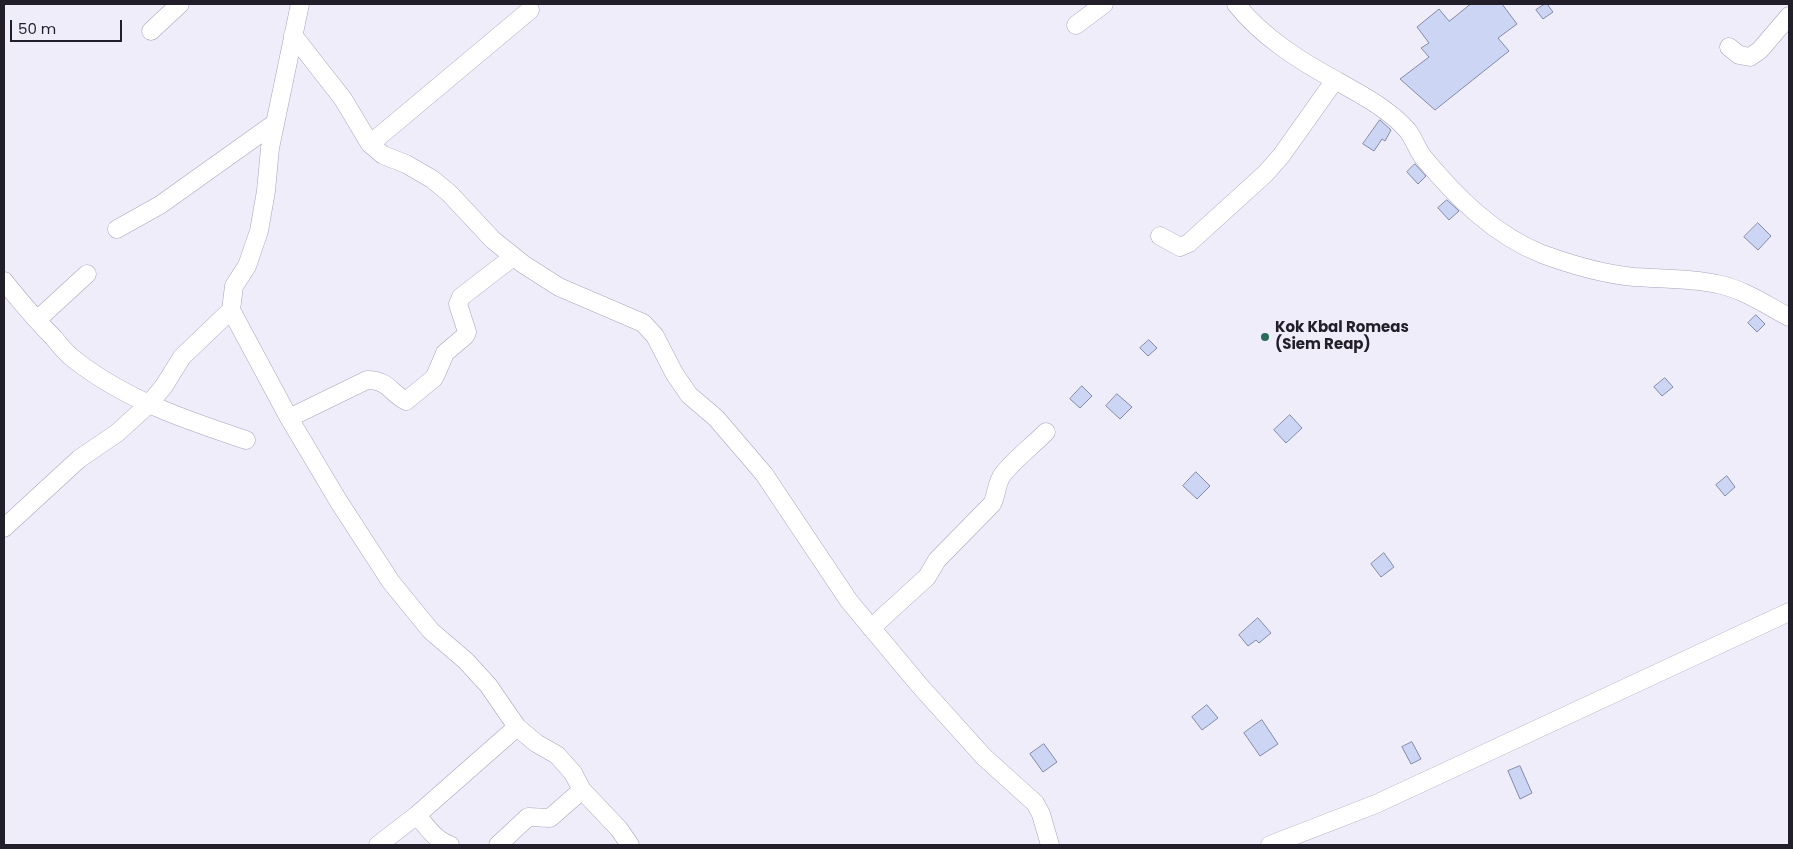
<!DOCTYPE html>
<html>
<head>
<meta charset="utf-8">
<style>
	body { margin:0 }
	#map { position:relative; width:1793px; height:849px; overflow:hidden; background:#f0edfa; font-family:Poppins,sans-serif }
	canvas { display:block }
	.frame { position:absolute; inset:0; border:5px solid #221f2a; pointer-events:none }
	.scale { position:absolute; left:10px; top:20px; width:112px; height:22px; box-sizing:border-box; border:2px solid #221f2a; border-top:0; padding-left:6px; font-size:15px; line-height:18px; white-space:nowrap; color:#221f2a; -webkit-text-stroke:4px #f0edfa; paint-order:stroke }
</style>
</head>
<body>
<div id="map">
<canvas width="1793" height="849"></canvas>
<div class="frame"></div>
<div class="scale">50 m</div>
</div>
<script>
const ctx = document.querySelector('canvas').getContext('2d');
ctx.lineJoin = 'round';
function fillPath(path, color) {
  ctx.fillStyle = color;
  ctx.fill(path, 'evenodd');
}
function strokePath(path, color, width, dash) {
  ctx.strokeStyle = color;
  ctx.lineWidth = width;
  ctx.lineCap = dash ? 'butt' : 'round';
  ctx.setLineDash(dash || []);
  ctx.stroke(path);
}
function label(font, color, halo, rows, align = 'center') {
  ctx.font = font + ' Poppins,sans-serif';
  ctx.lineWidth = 4;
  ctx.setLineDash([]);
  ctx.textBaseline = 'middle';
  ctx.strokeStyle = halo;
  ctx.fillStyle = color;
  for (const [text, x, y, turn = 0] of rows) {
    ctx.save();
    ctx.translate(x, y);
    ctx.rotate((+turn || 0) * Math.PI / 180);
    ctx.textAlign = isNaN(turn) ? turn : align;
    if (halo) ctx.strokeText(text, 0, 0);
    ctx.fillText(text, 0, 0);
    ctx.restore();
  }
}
const building = new Path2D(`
	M1471,4H1502L1517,24L1498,38L1509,51L1435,110L1400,79L1429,57L1421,48L1429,43L1417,27L1439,9L1449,21Z
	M1545,4H1547L1553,12L1543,19L1536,10Z
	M1380,120L1391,130L1385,141L1382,139L1374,151L1363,144Z
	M1415,164L1426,176L1418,184L1407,172Z
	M1447,200L1459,211L1449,220L1438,208Z
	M1758,223L1771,236L1758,250L1744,237Z
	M1756,315L1765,324L1757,332L1748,323Z
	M1149,340L1157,348L1148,356L1140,348Z
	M1665,378L1673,387L1662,396L1654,387Z
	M1082,386L1092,396L1080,408L1070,399Z
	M1117,394L1132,407L1120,419L1106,406Z
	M1290,415L1302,428L1286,443L1274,430Z
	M1196,472L1210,486L1197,499L1183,486Z
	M1727,476L1735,487L1725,496L1716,485Z
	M1384,553L1394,567L1381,577L1371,564Z
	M1258,618L1271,633L1259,643L1256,640L1248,646L1239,635Z
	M1207,705L1218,718L1202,730L1192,717Z
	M1262,720L1278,744L1260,756L1244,733Z
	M1412,742L1421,759L1411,764L1402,747Z
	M1044,744L1057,762L1043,772L1030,754Z
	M1520,766L1532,793L1520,799L1508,771Z`);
fillPath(building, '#ccd6f4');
strokePath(building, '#818aa6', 1);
const minor = new Path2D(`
	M300,4L270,148L266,191L259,231L247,266L234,286L231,310L289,418L339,502L391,582L431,631L466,661L488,685L517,727L536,743L557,755L573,773L582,790L619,829L630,845
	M1236,4C1262,37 1300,61 1337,81C1354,91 1371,99 1386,111C1393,116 1402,124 1408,131C1414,139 1417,149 1423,157C1456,197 1494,235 1542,254C1572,265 1603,274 1634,277C1662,279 1690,278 1717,284C1741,288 1768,306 1789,317
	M1076,25L1104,4
	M151,31L180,4
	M293,35L343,99L370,144L383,155L406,164L432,179L449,193L493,240L523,264L559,287L643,323L655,336L674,373L689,395L716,418L764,474L849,601L920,686L984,757L1035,803L1041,814L1050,845
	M1729,47L1739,55L1750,57L1760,50L1789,16
	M370,144L530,10
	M117,229L160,205L275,123
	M1160,236L1180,247L1189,243L1265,174L1281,156L1335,80
	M4,281C20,301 36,320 54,338C60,346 67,354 75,360C126,400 186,420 246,440
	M37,320L87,274
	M289,418L367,380C389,380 390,393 406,401L434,378L437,372L445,353L465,336L467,332L458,304L461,297L513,257
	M4,528L79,459L117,433L149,404L164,386L182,357L231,310
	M871,628L927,577L937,560L992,504C997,495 996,483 1003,474C1015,459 1032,446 1046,432
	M417,815L517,727
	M378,845L417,815C426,826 435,840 450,845
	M498,845L528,817L550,818L582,790
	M1270,845L1376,804L1789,612`);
strokePath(minor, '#aaa2c0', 19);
strokePath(minor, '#fff', 18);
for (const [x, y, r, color] of [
	[1265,337,5,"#2b6b59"]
]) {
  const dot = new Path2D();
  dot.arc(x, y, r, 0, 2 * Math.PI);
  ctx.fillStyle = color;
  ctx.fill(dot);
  strokePath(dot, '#f0edfa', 2);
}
label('bold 15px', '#221f2a', '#f0edfa', [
	["Kok Kbal Romeas",1275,328],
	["(Siem Reap)",1275,345]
], 'left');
</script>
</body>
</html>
